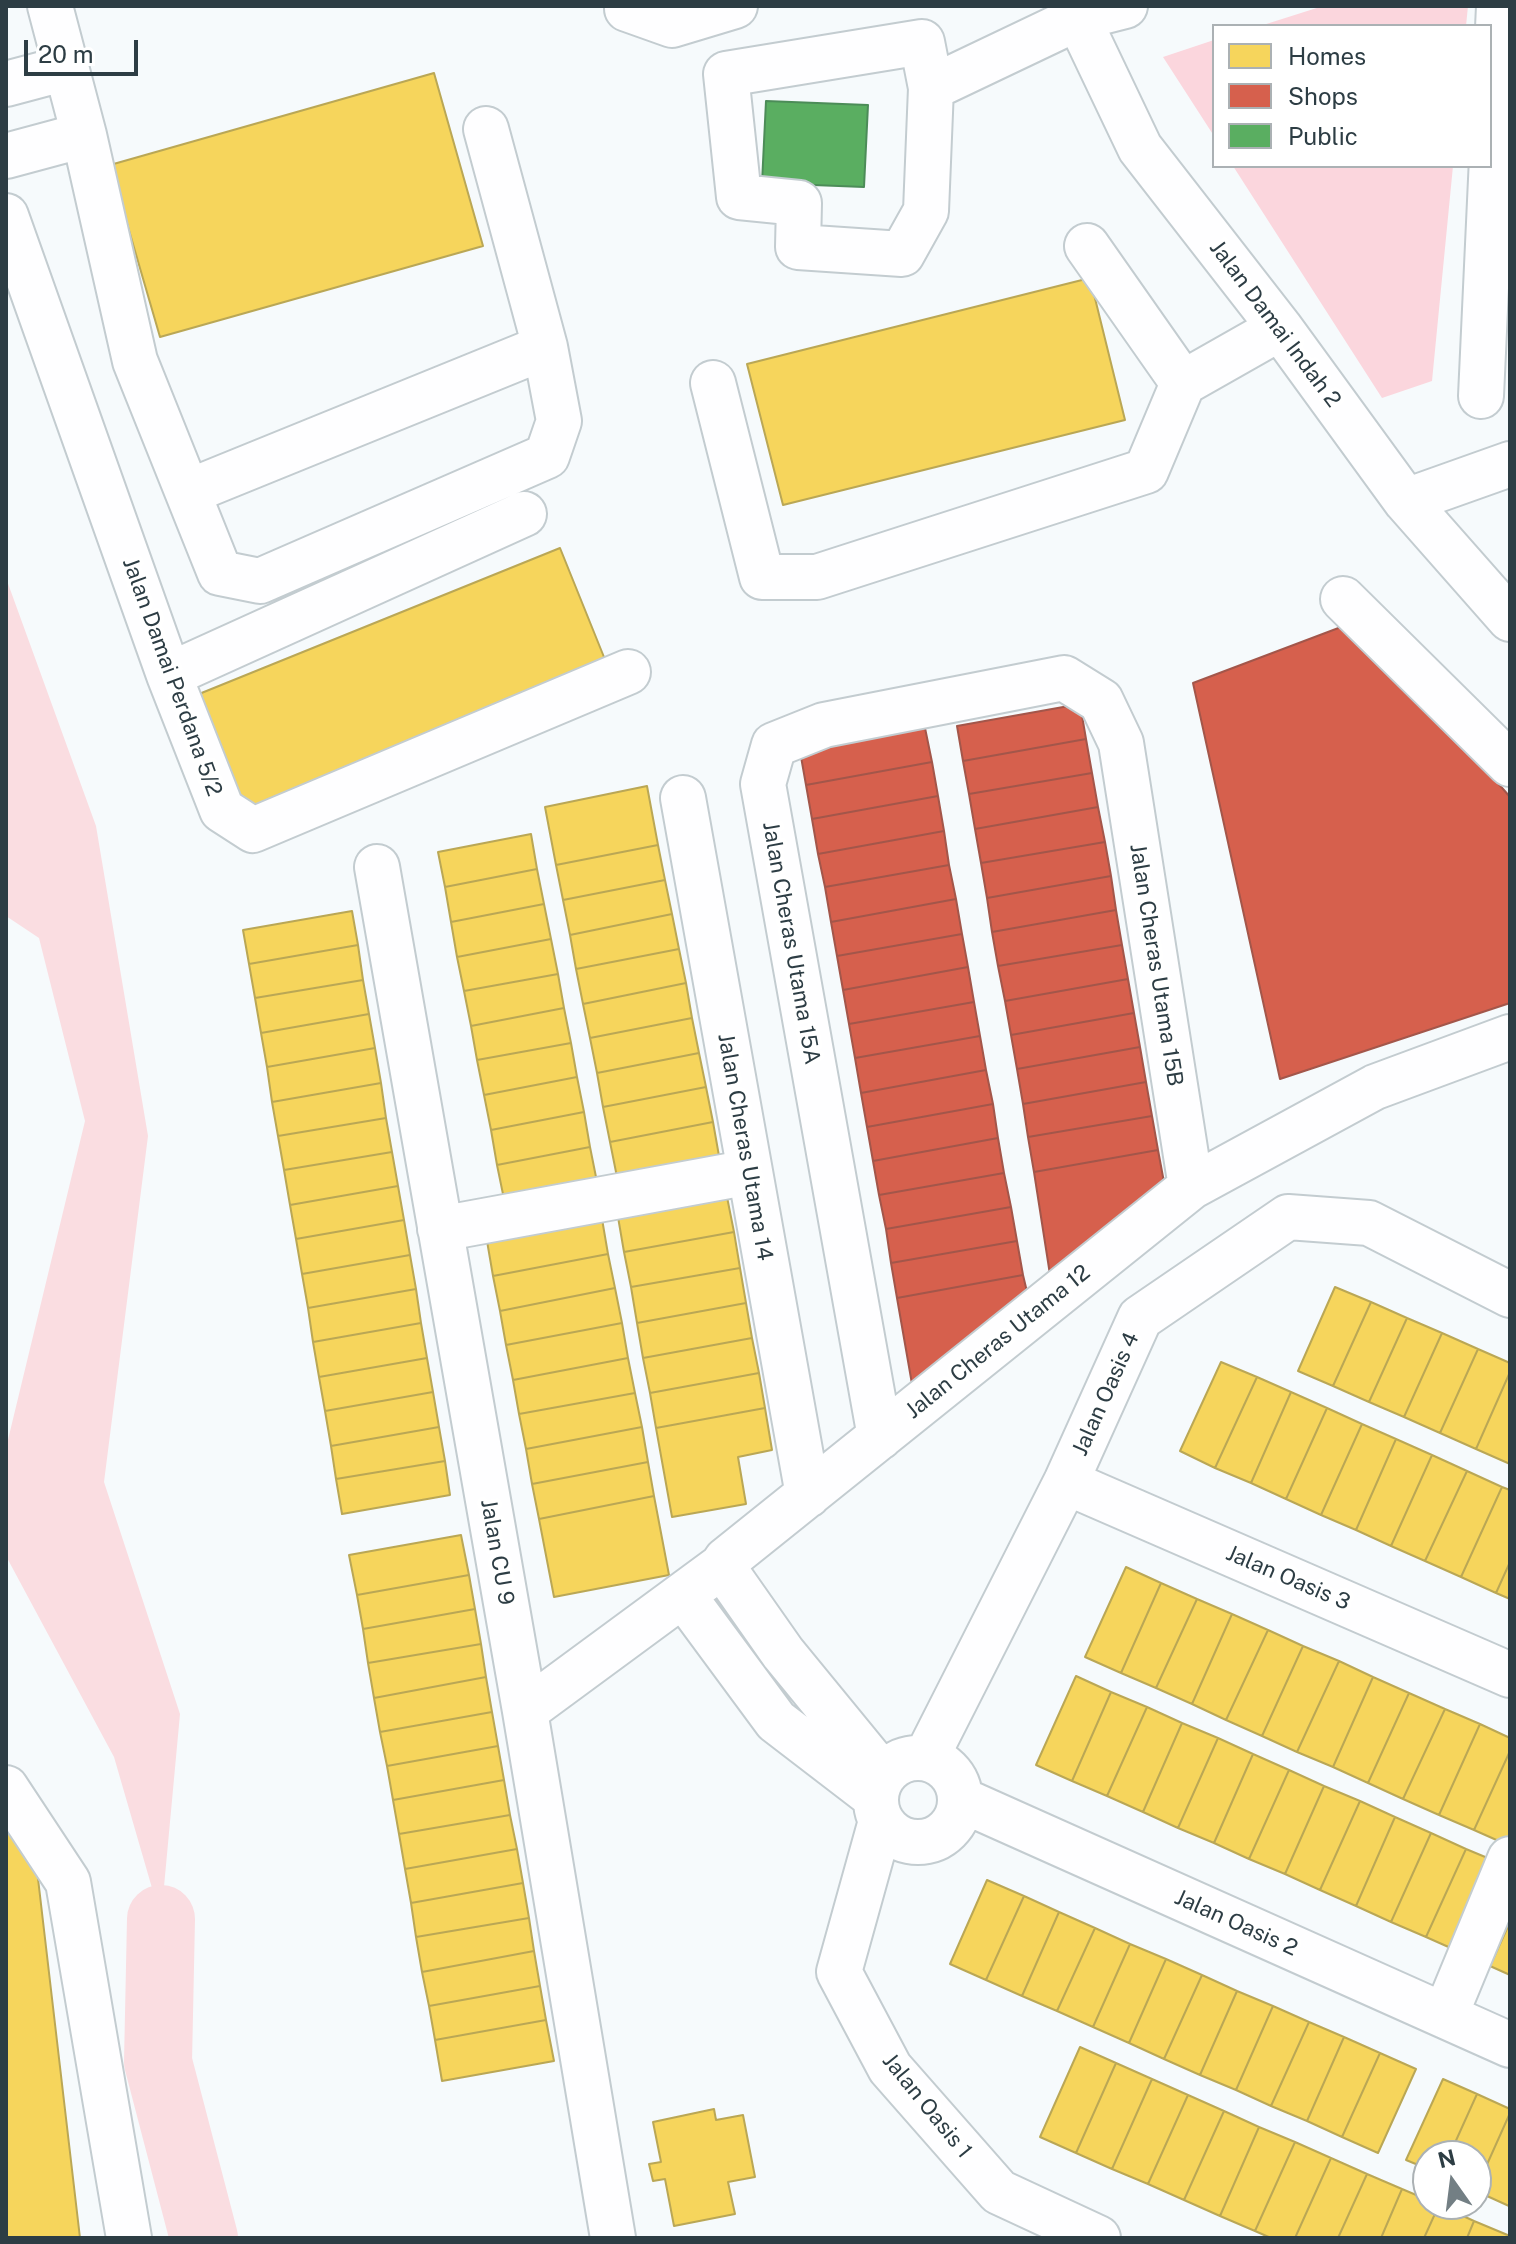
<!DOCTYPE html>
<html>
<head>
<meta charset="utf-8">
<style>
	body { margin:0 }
	#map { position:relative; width:1516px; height:2244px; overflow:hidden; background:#f6fafc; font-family:"Public Sans",sans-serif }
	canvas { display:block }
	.frame { position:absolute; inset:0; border:8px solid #2d3d44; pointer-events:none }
	.legend { position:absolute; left:1212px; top:24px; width:280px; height:144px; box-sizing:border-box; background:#fff; border:2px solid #abb1b4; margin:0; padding:10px 14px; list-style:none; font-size:24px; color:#2d3d44 }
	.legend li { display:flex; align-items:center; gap:16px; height:40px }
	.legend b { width:40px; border:2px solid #abb1b4 }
	.north { position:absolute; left:1412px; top:2140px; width:80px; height:80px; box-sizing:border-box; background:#fff; border:2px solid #abb1b4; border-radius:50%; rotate:346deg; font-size:22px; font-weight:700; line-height:32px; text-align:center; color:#2d3d44 }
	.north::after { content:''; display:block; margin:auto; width:28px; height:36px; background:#737f84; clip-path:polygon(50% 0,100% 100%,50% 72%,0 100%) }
	.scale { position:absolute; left:24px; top:40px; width:114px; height:36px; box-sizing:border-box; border:4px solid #2d3d44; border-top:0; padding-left:10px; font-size:24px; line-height:28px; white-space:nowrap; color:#2d3d44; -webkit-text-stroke:6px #fff; paint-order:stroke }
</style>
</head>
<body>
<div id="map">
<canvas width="1516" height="2244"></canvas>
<div class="frame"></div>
<ul class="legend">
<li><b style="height:22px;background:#f6d55c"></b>Homes</li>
<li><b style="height:22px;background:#d6604d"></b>Shops</li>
<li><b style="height:22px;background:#5aae61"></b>Public</li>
</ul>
<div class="north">N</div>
<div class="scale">20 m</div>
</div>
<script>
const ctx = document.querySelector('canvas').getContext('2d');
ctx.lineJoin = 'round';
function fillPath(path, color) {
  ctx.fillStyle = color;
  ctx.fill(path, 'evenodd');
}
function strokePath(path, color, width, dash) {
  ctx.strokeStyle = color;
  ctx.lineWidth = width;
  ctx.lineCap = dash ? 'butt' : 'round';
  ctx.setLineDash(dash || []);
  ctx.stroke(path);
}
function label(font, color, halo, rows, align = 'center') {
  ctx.font = font + ' "Public Sans",sans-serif';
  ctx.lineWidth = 8;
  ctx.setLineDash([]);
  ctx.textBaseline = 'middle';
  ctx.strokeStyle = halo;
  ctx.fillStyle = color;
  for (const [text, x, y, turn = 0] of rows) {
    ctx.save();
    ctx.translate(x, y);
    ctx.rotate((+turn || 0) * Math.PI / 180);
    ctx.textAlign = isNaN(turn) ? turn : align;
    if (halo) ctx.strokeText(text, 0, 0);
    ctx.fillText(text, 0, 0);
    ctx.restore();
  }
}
fillPath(new Path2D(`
	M1323,6H1468L1466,26H1260Z
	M1214,40V136L1163,57Z
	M1233,166H1453L1432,381L1382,398Z`), '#fbd6dd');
fillPath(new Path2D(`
	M6,578L96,826L148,1136L104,1482L180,1714L161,1919L114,1757L6,1556V1448L85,1121L39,938L6,916Z`), '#fadde1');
const homes = new Path2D(`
	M434,73L483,246L160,337L110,165Z
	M1090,278L1125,420L783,505L747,364Z
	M560,548L608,667L246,812L199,694Z
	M647,786L658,845L556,865L545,807Z
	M531,834L537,869L445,887L438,852Z
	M658,845L665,880L563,900L556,865Z
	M537,869L544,904L451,922L445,887Z
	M665,880L672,914L570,935L563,900Z
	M544,904L551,939L457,957L451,922Z
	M352,911L358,945L249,964L243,930Z
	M672,914L679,949L576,969L570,935Z
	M551,939L558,974L464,991L457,957Z
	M358,945L363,980L255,998L249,964Z
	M679,949L686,983L583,1004L576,969Z
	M558,974L564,1008L471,1026L464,991Z
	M363,980L369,1014L261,1033L255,998Z
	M686,983L692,1018L590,1038L583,1004Z
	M564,1008L571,1043L477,1060L471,1026Z
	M369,1014L375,1048L267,1067L261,1033Z
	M692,1018L699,1053L597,1073L590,1038Z
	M571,1043L577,1077L484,1095L477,1060Z
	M375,1048L381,1083L272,1102L267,1067Z
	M699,1053L706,1087L603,1107L597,1073Z
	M577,1077L584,1112L491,1130L484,1095Z
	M381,1083L386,1118L278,1136L272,1102Z
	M706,1087L713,1122L610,1142L603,1107Z
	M584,1112L590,1147L497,1165L491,1130Z
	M386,1118L392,1152L284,1170L278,1136Z
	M713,1122L719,1156L617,1177L610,1142Z
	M590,1147L597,1182L504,1199L497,1165Z
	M392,1152L398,1186L290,1205L284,1170Z
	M398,1186L404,1220L296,1239L290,1205Z
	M727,1197L734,1232L624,1252L618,1217Z
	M602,1219L608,1254L493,1276L487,1241Z
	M404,1220L410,1255L302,1274L296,1239Z
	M734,1232L740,1268L631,1287L624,1252Z
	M608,1254L615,1288L500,1311L493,1276Z
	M410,1255L416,1289L308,1308L302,1274Z
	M740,1268L746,1303L637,1323L631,1287Z
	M1335,1287L1371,1302L1333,1386L1298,1371Z
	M615,1288L622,1323L506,1345L500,1311Z
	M416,1289L421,1323L313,1342L308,1308Z
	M1371,1302L1407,1318L1369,1402L1333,1386Z
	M746,1303L752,1338L643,1358L637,1323Z
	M1407,1318L1442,1333L1404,1417L1369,1402Z
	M421,1323L427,1358L319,1377L313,1342Z
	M622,1323L628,1358L513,1380L506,1345Z
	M1442,1333L1478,1349L1440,1433L1404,1417Z
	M752,1338L759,1373L650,1393L643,1358Z
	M1478,1349L1510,1363V1372L1476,1449L1440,1433Z
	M427,1358L433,1392L325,1411L319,1377Z
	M628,1358L635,1393L519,1414L513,1380Z
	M1221,1362L1257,1377L1215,1468L1180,1451Z
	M1510,1372V1464L1476,1449Z
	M759,1373L765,1408L656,1428L650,1393Z
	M1257,1377L1291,1392L1251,1483L1215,1468Z
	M433,1392L439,1427L331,1446L325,1411Z
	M1291,1392L1327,1408L1286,1499L1251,1483Z
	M635,1393L642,1427L526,1449L519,1414Z
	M765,1408L772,1450L738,1457L746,1504L672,1517L656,1428Z
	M1327,1408L1362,1424L1321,1515L1286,1499Z
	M1362,1424L1396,1439L1356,1530L1321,1515Z
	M439,1427L445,1461L336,1479L331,1446Z
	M642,1427L648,1462L532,1484L526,1449Z
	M1396,1439L1432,1455L1391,1546L1356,1530Z
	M1432,1455L1467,1471L1425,1561L1391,1546Z
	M445,1461L450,1495L342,1514L336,1479Z
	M648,1462L654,1496L539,1519L532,1484Z
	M1467,1471L1502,1487L1461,1577L1425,1561Z
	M1502,1487L1510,1490V1562L1496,1593L1461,1577Z
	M654,1496L669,1575L554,1597L539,1519Z
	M461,1535L469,1575L357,1595L349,1555Z
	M1510,1562V1599L1496,1593Z
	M1126,1567L1161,1583L1121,1673L1085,1657Z
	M469,1575L475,1609L363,1629L357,1595Z
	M1161,1583L1197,1599L1156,1688L1121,1673Z
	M1197,1599L1232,1614L1192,1704L1156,1688Z
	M475,1609L481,1644L368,1663L363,1629Z
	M1232,1614L1268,1630L1226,1720L1192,1704Z
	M1268,1630L1303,1646L1262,1736L1226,1720Z
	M481,1644L486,1677L374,1698L368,1663Z
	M1303,1646L1339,1661L1297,1752L1262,1736Z
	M1339,1661L1373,1677L1333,1767L1297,1752Z
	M1076,1676L1111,1692L1072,1781L1036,1765Z
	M486,1677L492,1712L380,1732L374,1698Z
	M1373,1677L1409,1693L1368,1783L1333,1767Z
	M1111,1692L1147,1707L1107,1796L1072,1781Z
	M1409,1693L1445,1709L1403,1799L1368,1783Z
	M1147,1707L1182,1723L1143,1812L1107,1796Z
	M1445,1709L1480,1724L1439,1815L1403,1799Z
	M492,1712L498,1746L387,1766L380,1732Z
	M1182,1723L1218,1738L1178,1828L1143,1812Z
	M1480,1724L1510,1738V1751L1474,1830L1439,1815Z
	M1218,1738L1253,1754L1214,1843L1178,1828Z
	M498,1746L504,1780L393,1800L387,1766Z
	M1510,1751V1846L1474,1830Z
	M1253,1754L1289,1770L1249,1859L1214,1843Z
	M1289,1770L1324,1786L1285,1874L1249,1859Z
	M504,1780L510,1815L399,1834L393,1800Z
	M1324,1786L1360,1801L1320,1890L1285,1874Z
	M1360,1801L1395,1817L1356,1906L1320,1890Z
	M510,1815L517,1849L405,1869L399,1834Z
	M1395,1817L1431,1833L1391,1922L1356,1906Z
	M6,1821L37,1870L80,2238H6Z
	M1431,1833L1466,1849L1426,1937L1391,1922Z
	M517,1849L523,1883L411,1903L405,1869Z
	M1466,1849L1502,1864L1462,1953L1426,1937Z
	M987,1880L1024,1896L986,1980L950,1964Z
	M523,1883L529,1918L416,1937L411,1903Z
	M1024,1896L1059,1912L1022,1996L986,1980Z
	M1059,1912L1095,1928L1057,2011L1022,1996Z
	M529,1918L534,1951L422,1972L416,1937Z
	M1510,1922V1975L1490,1966Z
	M1095,1928L1130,1944L1093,2027L1057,2011Z
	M1130,1944L1166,1959L1129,2043L1093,2027Z
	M534,1951L540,1986L429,2006L422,1972Z
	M1166,1959L1202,1975L1164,2059L1129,2043Z
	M1202,1975L1237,1991L1200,2075L1164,2059Z
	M540,1986L546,2020L435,2040L429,2006Z
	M1237,1991L1273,2006L1236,2090L1200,2075Z
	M1273,2006L1309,2022L1271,2106L1236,2090Z
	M546,2020L554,2061L442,2081L435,2040Z
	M1309,2022L1344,2037L1307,2121L1271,2106Z
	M1344,2037L1380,2053L1342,2137L1307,2121Z
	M1080,2047L1116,2063L1076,2153L1040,2137Z
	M1380,2053L1416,2069L1378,2153L1342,2137Z
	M1116,2063L1152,2079L1112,2169L1076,2153Z
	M1152,2079L1188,2095L1148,2184L1112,2169Z
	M1443,2079L1477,2094L1449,2156H1428V2169L1406,2160Z
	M1477,2094L1510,2109V2113L1476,2189V2156H1449Z
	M1188,2095L1224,2111L1184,2200L1148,2184Z
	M714,2109L716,2120L743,2115L755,2177L728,2182L735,2214L674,2226L665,2179L653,2181L649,2164L661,2162L653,2122Z
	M1224,2111L1259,2127L1220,2216L1184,2200Z
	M1510,2113V2204L1509,2206L1476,2191V2189Z
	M1259,2127L1295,2142L1255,2231L1220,2216Z
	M1295,2142L1331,2158L1295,2238H1271L1255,2231Z
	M1331,2158L1367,2174L1338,2238H1295Z
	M1367,2174L1402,2189L1381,2238H1338Z
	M1402,2189L1428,2200V2204L1439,2205L1424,2238H1381Z
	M1439,2205L1474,2221L1467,2238H1424Z
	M1474,2221L1510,2236V2238H1467Z`);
fillPath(homes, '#f6d55c');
strokePath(homes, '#baa755', 2);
const shops = new Path2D(`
	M1357,621L1510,797V1003L1280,1079L1193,683Z
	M1080,704L1086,739L963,761L957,726Z
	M925,728L932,762L806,785L800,751Z
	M1086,739L1092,773L969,794L963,761Z
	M932,762L938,796L812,819L806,785Z
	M1092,773L1098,807L975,829L969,794Z
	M938,796L944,831L818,854L812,819Z
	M1098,807L1105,842L981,863L975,829Z
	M944,831L949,865L825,887L818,854Z
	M1105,842L1111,876L987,898L981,863Z
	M949,865L956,899L831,922L825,887Z
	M1111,876L1116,910L992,932L987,898Z
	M956,899L962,934L837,956L831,922Z
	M1116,910L1122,945L998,966L992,932Z
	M962,934L968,967L843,990L837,956Z
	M1122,945L1128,979L1005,1001L998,966Z
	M968,967L974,1002L849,1024L843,990Z
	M1128,979L1134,1013L1011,1035L1005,1001Z
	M974,1002L980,1036L855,1058L849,1024Z
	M1134,1013L1140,1047L1017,1069L1011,1035Z
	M980,1036L986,1070L861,1093L855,1058Z
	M1140,1047L1146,1082L1023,1104L1017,1069Z
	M986,1070L993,1104L867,1127L861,1093Z
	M1146,1082L1152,1116L1028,1137L1023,1104Z
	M993,1104L998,1138L873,1161L867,1127Z
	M1152,1116L1158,1150L1034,1172L1028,1137Z
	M998,1138L1004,1173L879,1195L873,1161Z
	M1158,1150L1166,1193L1051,1281L1034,1172Z
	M1004,1173L1011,1207L886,1229L879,1195Z
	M1011,1207L1017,1241L891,1263L886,1229Z
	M1017,1241L1023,1275L897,1298L891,1263Z
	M1023,1275L1028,1296L912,1384L897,1298Z`);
fillPath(shops, '#d6604d');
strokePath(shops, '#a3564a', 2);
const public = new Path2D(`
	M766,101L868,105L864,187L762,183Z`);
fillPath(public, '#5aae61');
strokePath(public, '#4c8c58', 2);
strokePath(new Path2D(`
	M161,1919L158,2062L204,2238`), '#fadde1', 68);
const minor = new Path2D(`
	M50,6L84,135L135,361L220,573L260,581L547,456L559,421L545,347L486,129
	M627,6V9L672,25L735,6
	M1075,6L1078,18L1140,148L1280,328L1406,501L1510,619
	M6,84L66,68
	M931,88L922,42L726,74L739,197L799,203L798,247L902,254L926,211L931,88L1078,18L1125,6
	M6,156L84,135
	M6,216L169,675L222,810L253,830L628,672
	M1087,246L1183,383
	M713,383L762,577H817L1146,471L1183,383L1280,328
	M1481,396L1499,6
	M188,492L545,347
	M1406,501L1510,464
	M1343,599L1510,764
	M169,675L524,514
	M683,798L808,1495
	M377,867L525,1711L613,2238
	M440,1229L750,1172
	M880,1437L763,784L774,745L824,725L1064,678L1101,701L1121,743L1191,1187
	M1066,1482L1510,1675
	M722,1566L783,1653L883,1775
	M683,1595L776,1721L875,1797
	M525,1711L722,1566L726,1560L1191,1187L1375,1087L1510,1037
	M876 1800a42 42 0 1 1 84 0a42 42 0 1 1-84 0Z
	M926,1758L1066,1482L1140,1318L1288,1217L1369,1223L1510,1295
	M6,1788L68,1882L129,2238
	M962,1800L1510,2045
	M881,1821L839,1972L890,2068L999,2192L1098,2238
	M1445,2016L1510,1859`);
strokePath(minor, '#c3ccd0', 48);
strokePath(minor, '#fefeff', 44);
label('22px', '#2d3d44', '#fff', [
	["Jalan Damai Indah 2",1275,324,53],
	["Jalan Damai Perdana 5/2",172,677,70],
	["Jalan Cheras Utama 15A",791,943,80],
	["Jalan Cheras Utama 15B",1156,965,81],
	["Jalan Cheras Utama 14",745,1147,80],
	["Jalan Cheras Utama 12",998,1342,-39],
	["Jalan Oasis 4",1106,1394,-66],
	["Jalan CU 9",497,1552,80],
	["Jalan Oasis 3",1288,1578,23],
	["Jalan Oasis 2",1236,1923,24],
	["Jalan Oasis 1",927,2106,51]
]);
</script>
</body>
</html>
